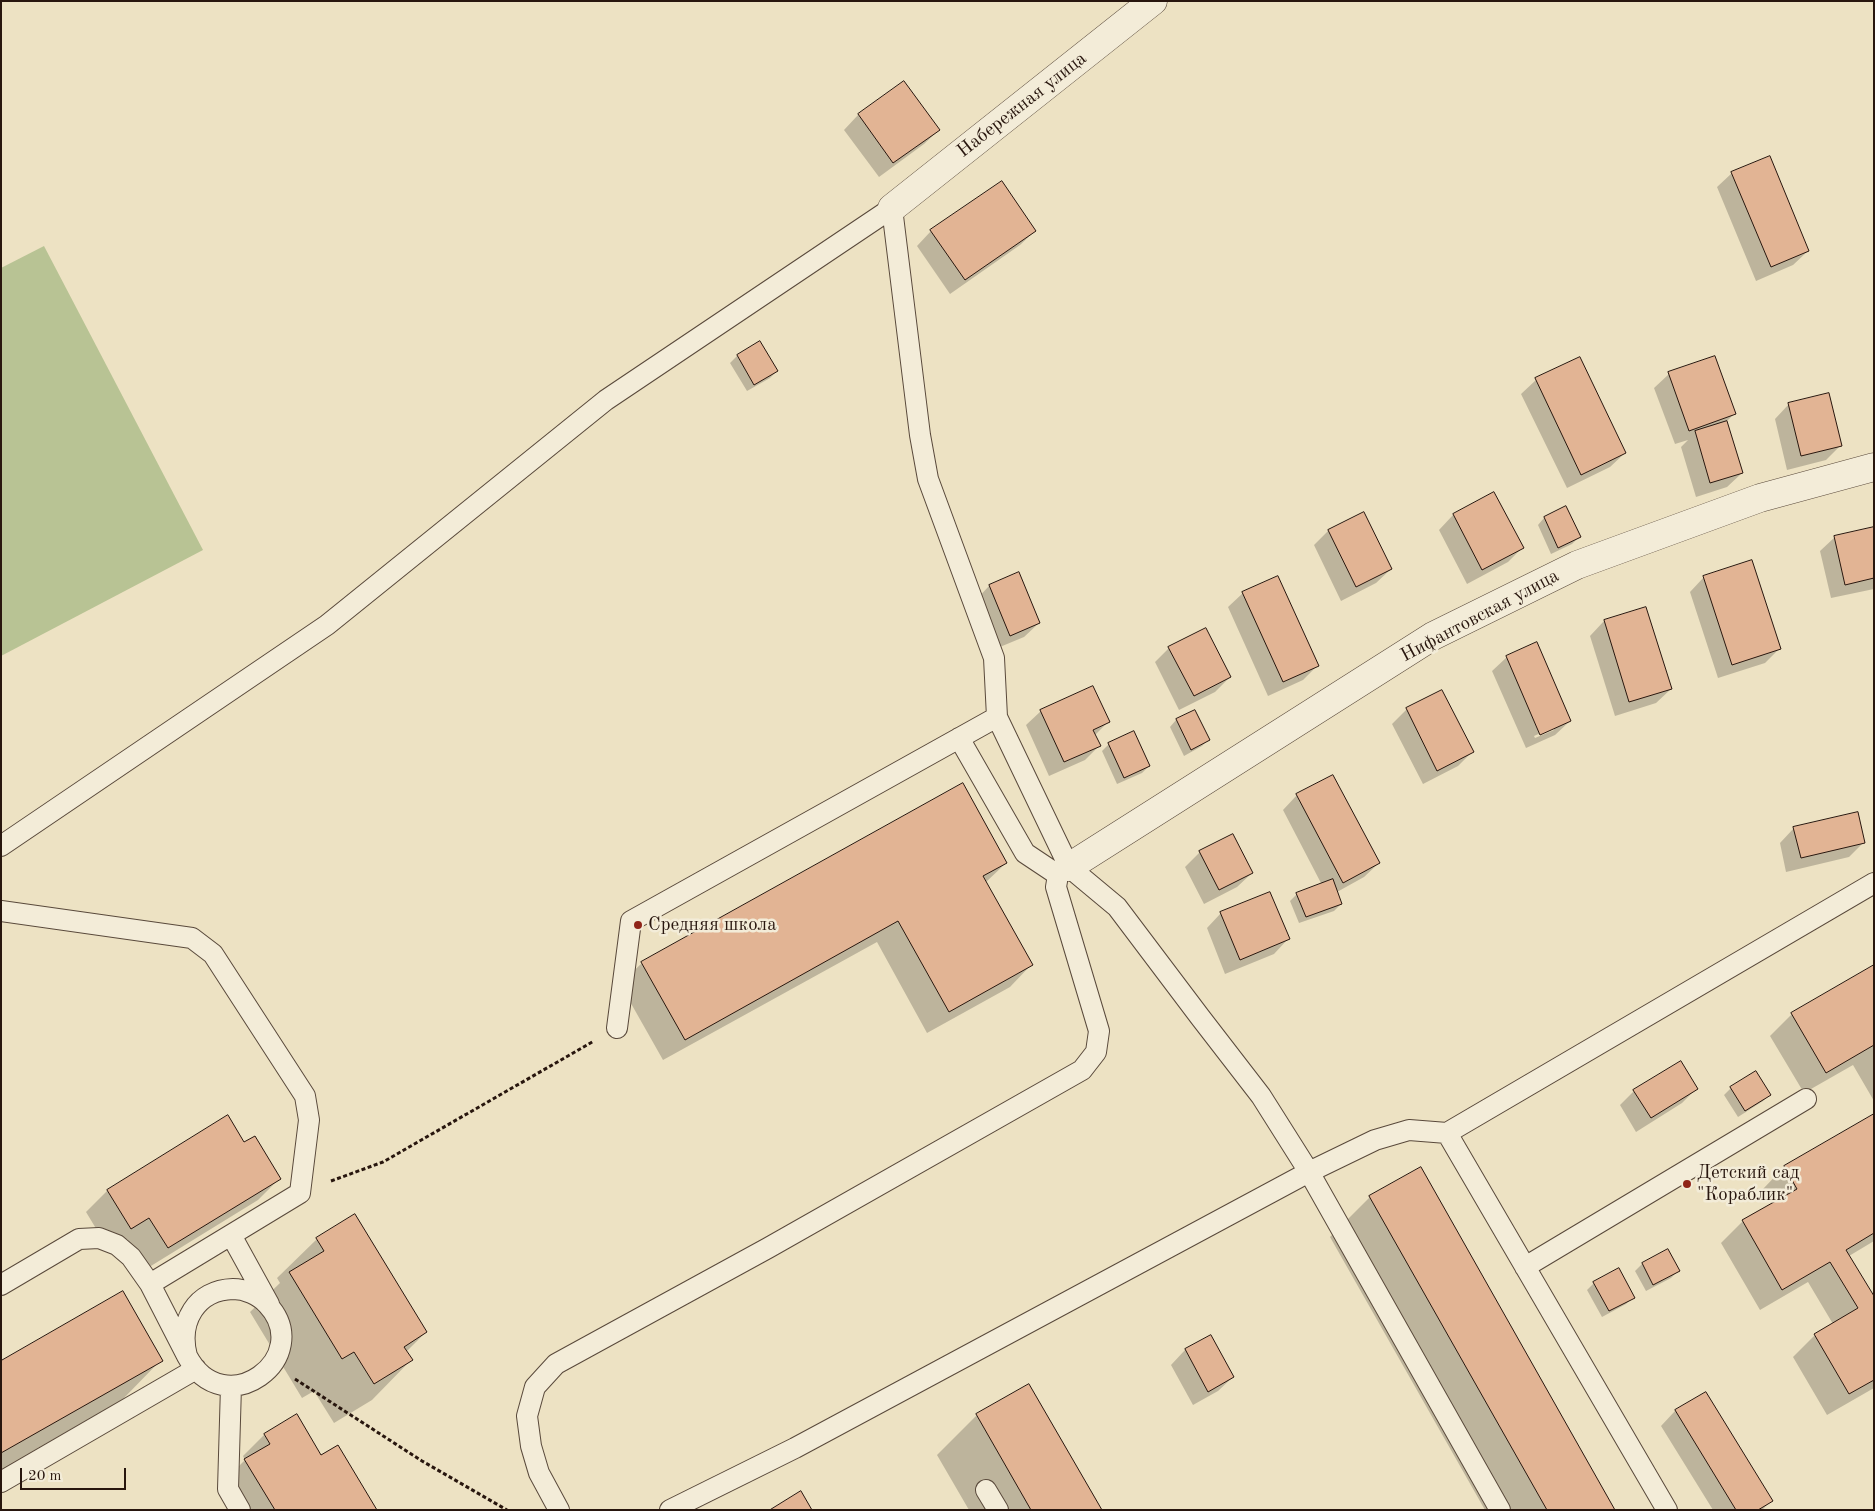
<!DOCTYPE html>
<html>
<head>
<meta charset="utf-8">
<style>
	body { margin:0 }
	#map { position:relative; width:1875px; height:1511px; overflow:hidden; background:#ede2c3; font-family:"Old Standard TT",serif }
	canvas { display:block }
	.frame { position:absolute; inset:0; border:2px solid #28160e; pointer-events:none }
	.scale { position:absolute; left:20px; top:1468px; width:106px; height:22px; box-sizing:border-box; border:2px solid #28160e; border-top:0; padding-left:6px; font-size:15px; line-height:18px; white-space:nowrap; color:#28160e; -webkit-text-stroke:4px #f3ecd8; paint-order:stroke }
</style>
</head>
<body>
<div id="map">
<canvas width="1875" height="1511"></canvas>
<div class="frame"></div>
<div class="scale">20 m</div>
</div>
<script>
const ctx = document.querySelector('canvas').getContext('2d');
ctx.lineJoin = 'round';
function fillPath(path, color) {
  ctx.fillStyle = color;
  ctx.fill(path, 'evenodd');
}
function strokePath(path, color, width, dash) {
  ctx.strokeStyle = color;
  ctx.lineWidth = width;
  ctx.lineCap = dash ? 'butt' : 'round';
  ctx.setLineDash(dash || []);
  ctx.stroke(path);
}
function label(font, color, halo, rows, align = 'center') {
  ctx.font = font + ' "Old Standard TT",serif';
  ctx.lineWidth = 5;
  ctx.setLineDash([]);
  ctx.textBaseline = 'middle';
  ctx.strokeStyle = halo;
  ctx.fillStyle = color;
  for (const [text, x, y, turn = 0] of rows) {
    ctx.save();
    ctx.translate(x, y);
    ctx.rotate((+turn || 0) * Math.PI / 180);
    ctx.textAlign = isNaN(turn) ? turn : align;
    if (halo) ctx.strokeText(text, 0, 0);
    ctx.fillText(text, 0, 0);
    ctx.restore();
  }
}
fillPath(new Path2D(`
	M44,246L203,550L1,656V268Z`), '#b8c394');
fillPath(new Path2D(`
	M904,82L939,130L924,144L879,177L844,130L858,115Z
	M1732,173L1808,251L1793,265L1756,281L1717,187Z
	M931,231H1035L1020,245L950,294L917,246Z
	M760,343L777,371L770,378L747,391L730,363L737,356Z
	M1579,359L1625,453L1610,467L1567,488L1521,394L1536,380Z
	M1669,374L1734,414L1726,422L1742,473L1727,487L1696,497L1681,447L1688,440L1675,444L1654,388Z
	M1789,404L1840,446L1826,460L1787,470L1775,419Z
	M1494,494L1522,548L1508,562L1467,584L1439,530L1453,515Z
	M1544,518L1579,537L1572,544L1551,554L1538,525Z
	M1874,528V589L1831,598L1820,551L1835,537Z
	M1328,531L1391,569L1376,583L1341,601L1314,545Z
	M1018,574L1039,623L1024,637L995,649L975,601L989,586Z
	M1704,577L1780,648L1765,663L1718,678L1690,592Z
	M1243,593L1317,666L1303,680L1268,696L1228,607Z
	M1646,608L1671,689L1656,703L1615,716L1590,636L1604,621Z
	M1169,648L1230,677L1215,692L1179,710L1155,662Z
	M1507,657L1570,721L1555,735L1526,748L1492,671ZM1554,727V730L1535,738L1534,736Z
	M1442,692L1472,752L1458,766L1423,784L1392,724L1407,709Z
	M1041,711L1108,722L1095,735L1099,746L1085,760L1049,776L1026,725Z
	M1194,711L1209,739L1202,746L1184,756L1170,727L1176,720Z
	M1109,744L1149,766L1142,773L1117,784L1102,751Z
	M1297,795L1379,863L1364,877L1337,892L1341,904L1334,911L1299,923L1290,901L1297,894L1322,885L1283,810Z
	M1794,828L1864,842L1849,857L1786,872L1780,843Z
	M1232,836L1252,873L1237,887L1204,904L1185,867L1200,852Z
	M1006,863L985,883L1031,965L1010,987L927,1033L877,942L663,1060L620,984L642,963Z
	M1221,913L1288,939L1274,954L1225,974L1207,928Z
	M1874,967V1101L1853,1065L1804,1093L1770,1036L1792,1014Z
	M1731,1088L1770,1094L1763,1101L1738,1117L1724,1095Z
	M1696,1089L1682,1103L1636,1132L1620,1105L1634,1091Z
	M1874,1115V1241L1849,1256L1874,1298V1388L1827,1415L1793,1357L1815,1335L1833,1324L1808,1282L1760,1310L1721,1243L1743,1221L1772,1204L1763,1189L1784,1167Z
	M227,1117L244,1144L280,1178L258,1200L146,1269L127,1239L109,1250L86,1212L107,1191Z
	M1370,1197L1614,1510H1485L1330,1237Z
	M317,1239L426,1332L406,1352L411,1360L372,1400L334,1423L314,1391L302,1398L250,1312L280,1283L277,1278Z
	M1668,1251L1678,1271L1671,1278L1646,1291L1635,1271L1642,1264Z
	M1594,1283L1633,1297L1626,1304L1602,1317L1587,1290Z
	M1211,1336L1233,1377L1218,1391L1193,1405L1171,1365L1185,1350Z
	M161,1360L122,1400L1,1469V1362Z
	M1705,1393L1771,1501L1762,1510H1713L1661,1426L1675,1411Z
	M977,1415L1100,1510H969L937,1455Z
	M264,1435L321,1457L375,1510H240L223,1482L245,1460L243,1456Z`), '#0003');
const building = new Path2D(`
	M904,81L940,130L893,163L858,114Z
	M1770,156L1809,251L1771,267L1731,172Z
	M1002,181L1036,231L965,280L930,230Z
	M760,341L778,371L754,385L737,355Z
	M1715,356L1736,414L1689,431L1668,372Z
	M1580,357L1626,453L1581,475L1535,378Z
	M1829,393L1842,446L1801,456L1788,403Z
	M1727,421L1743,473L1710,483L1695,431Z
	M1494,492L1524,548L1482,570L1453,514Z
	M1566,506L1581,537L1558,548L1544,517Z
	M1364,512L1392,569L1356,587L1328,530Z
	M1874,527V578L1845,585L1834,536Z
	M1752,560L1781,649L1732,665L1703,576Z
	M1019,572L1040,623L1010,636L989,585Z
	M1278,576L1319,666L1283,682L1242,592Z
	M1646,607L1672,689L1629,702L1604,620Z
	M1206,628L1231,677L1194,696L1168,647Z
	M1537,642L1571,721L1540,735L1506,656Z
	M1093,686L1110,722L1093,730L1101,746L1064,762L1040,710Z
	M1442,690L1474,752L1437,771L1406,708Z
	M1195,710L1210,740L1191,750L1176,719Z
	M1134,731L1150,766L1124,778L1108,743Z
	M1333,775L1380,863L1343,883L1296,794Z
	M963,783L1007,863L983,876L1033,965L949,1012L898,921L685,1040L641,962Z
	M1858,812L1865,843L1801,858L1793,827Z
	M1233,834L1253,873L1219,890L1199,851Z
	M1333,879L1342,904L1306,917L1296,893Z
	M1270,892L1290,939L1240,960L1220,912Z
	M1874,965V1045L1826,1073L1791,1013Z
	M1681,1061L1698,1089L1651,1118L1633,1090Z
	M1756,1071L1771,1095L1745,1111L1730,1087Z
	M1874,1114V1233L1846,1250L1874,1296V1380L1849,1394L1814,1334L1858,1308L1830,1262L1782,1290L1742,1220L1797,1189L1784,1166Z
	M228,1115L244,1142L255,1136L281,1179L168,1248L149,1218L131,1229L107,1190Z
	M1421,1167L1615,1510H1547L1369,1196Z
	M355,1214L427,1332L404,1347L413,1360L374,1384L354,1352L342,1359L289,1272L324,1251L316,1238Z
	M1668,1249L1680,1271L1653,1285L1642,1263Z
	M1619,1268L1635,1298L1609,1311L1593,1282Z
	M123,1291L163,1361L1,1453V1361Z
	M1211,1335L1234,1377L1208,1392L1185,1349Z
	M1029,1384L1102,1510H1031L976,1414Z
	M1706,1392L1773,1501L1758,1510H1736L1675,1410Z
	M297,1414L321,1455L338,1445L377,1510H275L244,1459L270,1444L264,1434Z
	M801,1491L812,1510H770Z`);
fillPath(building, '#e2b494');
strokePath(building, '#28160e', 1);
const lane = new Path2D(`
	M959,738L1025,853L1058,875
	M1,846L327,625L606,400L892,208L920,435L928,479L994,658L997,717L1069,867L1117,907L1200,1017L1261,1096L1309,1172L1500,1510
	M1,911L192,938L213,954L305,1096L309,1120L300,1193L150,1284L131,1257L117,1245L99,1238L79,1239L1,1285
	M617,1028L631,921L997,717
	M1447,1133L1874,883
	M231,1235L269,1304
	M1525,1267L1806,1099
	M150,1284L187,1356C224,1426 317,1357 267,1304C259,1295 245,1289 233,1289C196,1290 178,1322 187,1356
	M231,1386L228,1489L240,1510
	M1,1482L196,1369
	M986,1490L998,1510
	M559,1510L539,1473L531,1446L527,1416L535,1387L556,1364L768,1248L1082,1070L1096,1052L1099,1031L1056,887L1058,875L1069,867
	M670,1510L795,1448L1309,1172L1375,1140L1409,1130L1447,1133L1667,1510`);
const street = new Path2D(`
	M892,208L1153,1
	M1069,867L1433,636L1577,565L1760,498L1874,467`);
strokePath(lane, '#59493b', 22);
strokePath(street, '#59493b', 29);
strokePath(new Path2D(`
	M331,1181L383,1162L594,1041
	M295,1379L422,1461L507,1510`), '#28160e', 3, [4, 2.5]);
strokePath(lane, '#f3ecd8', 20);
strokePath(street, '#f3ecd8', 28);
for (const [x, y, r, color] of [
	[638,925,5,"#8f2418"],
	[1687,1184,5,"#8f2418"]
]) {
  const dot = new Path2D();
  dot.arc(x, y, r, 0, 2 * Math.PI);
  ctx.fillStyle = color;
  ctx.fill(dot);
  strokePath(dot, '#f3ecd8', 2);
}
label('19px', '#28160e', '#f3ecd8', [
	["Набережная улица",1022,105,-38],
	["Нифантовская улица",1480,616,-28]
]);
label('19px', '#28160e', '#f3ecd8', [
	["Средняя школа",648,925],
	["Детский сад",1697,1173],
	["\"Кораблик\"",1697,1195]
], 'left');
</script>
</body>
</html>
